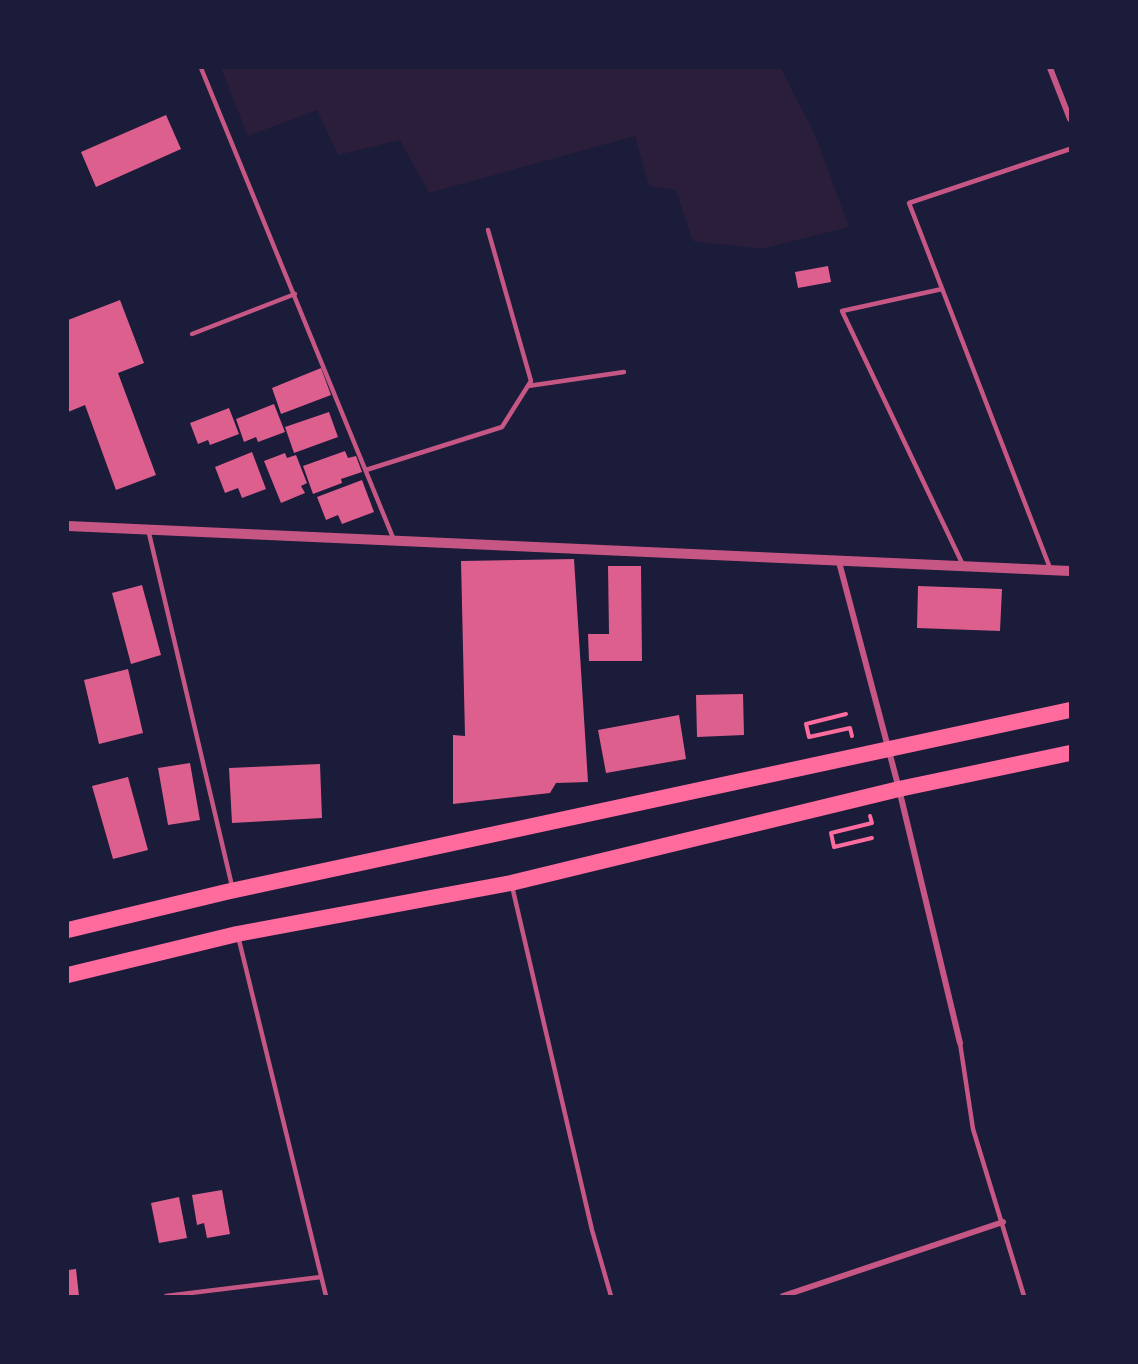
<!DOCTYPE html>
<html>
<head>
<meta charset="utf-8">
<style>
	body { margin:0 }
	#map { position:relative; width:1138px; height:1364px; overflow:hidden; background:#1b1b3a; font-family:"Fira Sans",sans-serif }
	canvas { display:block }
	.frame { position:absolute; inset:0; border:69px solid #1b1b3a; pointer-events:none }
</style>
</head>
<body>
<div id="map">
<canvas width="1138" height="1364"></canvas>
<div class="frame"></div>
</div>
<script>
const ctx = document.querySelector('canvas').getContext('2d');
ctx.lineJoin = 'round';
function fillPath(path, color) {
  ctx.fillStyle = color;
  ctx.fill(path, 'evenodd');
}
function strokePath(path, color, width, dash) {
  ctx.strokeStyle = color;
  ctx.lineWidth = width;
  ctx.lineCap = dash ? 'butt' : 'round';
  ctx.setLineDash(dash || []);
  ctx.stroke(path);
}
fillPath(new Path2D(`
	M221,68H781L816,137L849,227L761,249L693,241L676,190L649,186L635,136L429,193L400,140L338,155L317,110L248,136Z`), '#2a1e3b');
fillPath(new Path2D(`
	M166,115L181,149L96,187L81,152Z
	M828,266L831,282L798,288L795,272Z
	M120,300L144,363L118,373L156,475L116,490L85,405L68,412V320Z
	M321,368L331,395L281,414L272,388Z
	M274,404L285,432L258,442L256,437L244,442L236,419Z
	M229,408L239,434L210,445L208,440L198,444L190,423Z
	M329,412L338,437L294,453L285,427Z
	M345,451L348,458L356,456L362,472L341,479L342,483L313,494L303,466Z
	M252,452L266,489L242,498L238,488L225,493L215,467Z
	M285,453L287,458L296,455L307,483L301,486L305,493L281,503L264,461Z
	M362,480L374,512L342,524L338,515L326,520L317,497Z
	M574,559L588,782L556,783L550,793L453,804V735L465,736L461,561Z
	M608,566H641L642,661H589L588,634H609Z
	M142,585L161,655L131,664L112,593Z
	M918,586L1002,589L1000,631L917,628Z
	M128,669L143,733L99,744L84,680Z
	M743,694L744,735L697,737L696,695Z
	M679,715L686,759L606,773L598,730Z
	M190,763L200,820L168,825L158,768Z
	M320,764L322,818L232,823L229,768Z
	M128,777L148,850L113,859L92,786Z
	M222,1190L230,1234L207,1238L204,1223L197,1225L192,1195Z
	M179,1197L187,1238L159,1243L151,1203Z
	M76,1269L79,1296H68V1270Z`), '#dd5f8e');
strokePath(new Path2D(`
	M846,714L806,724L809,737L850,728L852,736
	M870,816L872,823L831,833L834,847L872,838`), '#ff6b9d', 4);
strokePath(new Path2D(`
	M201,68L394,540
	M942,289L842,311L963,565
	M192,334L295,294
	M528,386L624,372
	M366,470L502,427L531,381L488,230
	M148,529L232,886
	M1050,568L909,203L1070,149
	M512,886L592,1230L611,1296
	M238,936L326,1296
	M960,1043L973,1129L1024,1296
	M166,1296L321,1277`), '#c65784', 4.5);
strokePath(new Path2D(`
	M1050,68L1070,119
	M839,562L899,789L960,1043
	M783,1296L1003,1222`), '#c65784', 6);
strokePath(new Path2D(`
	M68,526L1070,571`), '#c65784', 10);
strokePath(new Path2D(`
	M68,930L226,892L1070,710
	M68,975L237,934L511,883L899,789L1070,753`), '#ff6b9d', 16);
</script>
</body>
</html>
